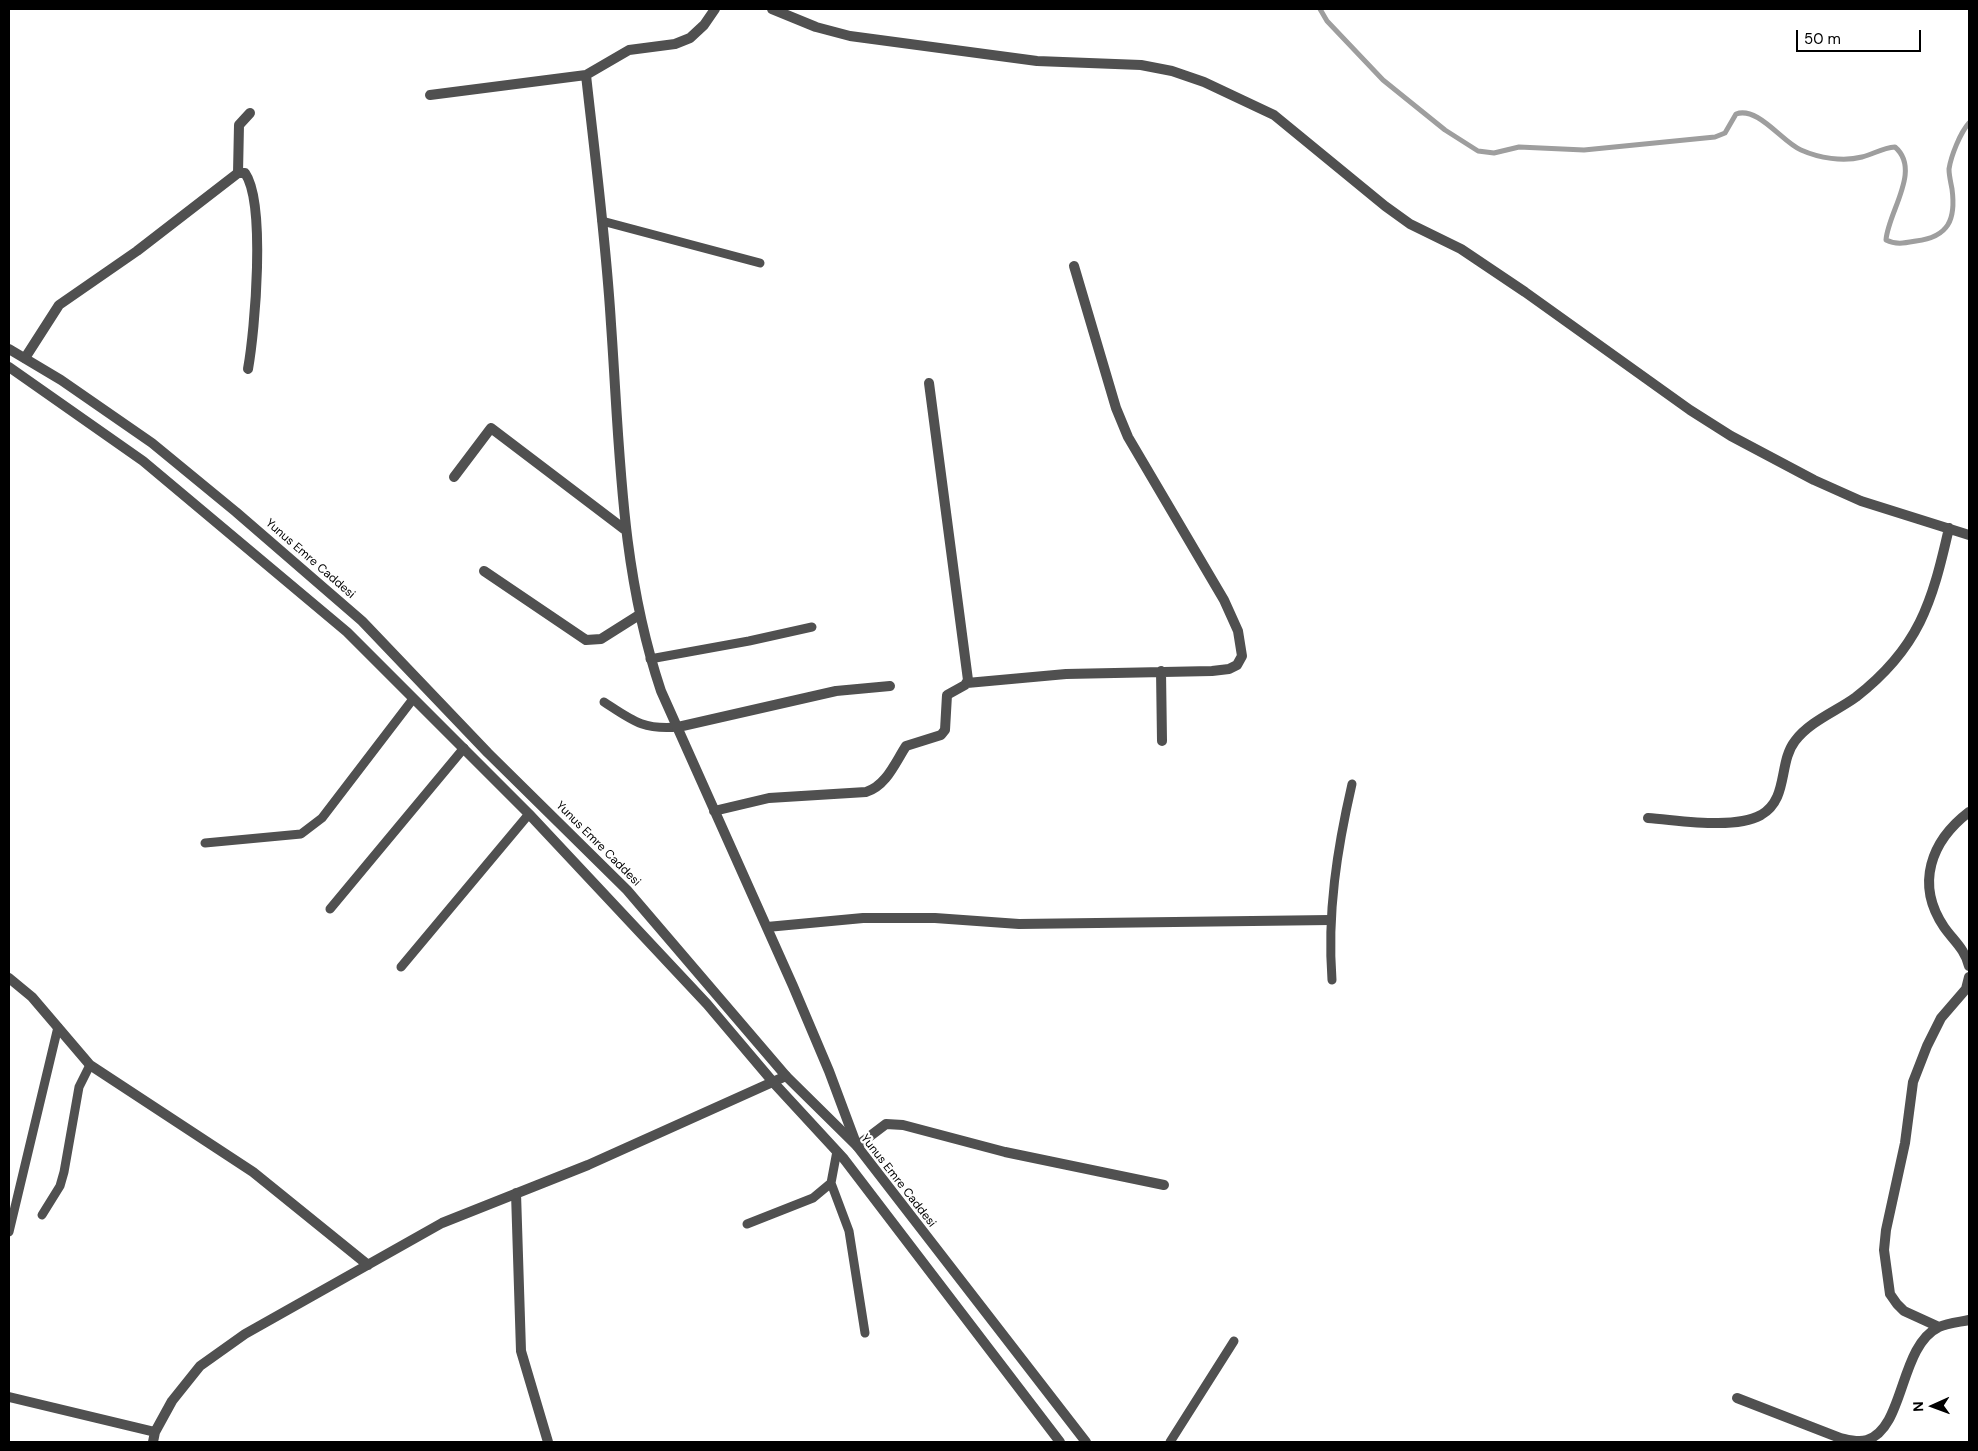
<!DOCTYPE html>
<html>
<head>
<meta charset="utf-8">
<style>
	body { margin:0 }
	#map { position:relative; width:1978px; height:1451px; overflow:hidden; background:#fff; font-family:"DM Sans",sans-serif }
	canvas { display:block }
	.frame { position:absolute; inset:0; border:10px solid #000; pointer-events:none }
	.north { position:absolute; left:1908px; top:1381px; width:50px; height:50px; -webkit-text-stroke:4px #fff; paint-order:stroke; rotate:268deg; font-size:14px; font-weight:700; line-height:20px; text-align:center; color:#000 }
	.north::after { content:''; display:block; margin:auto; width:18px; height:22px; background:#000; clip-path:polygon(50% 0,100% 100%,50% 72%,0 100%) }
	.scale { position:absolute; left:1796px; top:30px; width:125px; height:22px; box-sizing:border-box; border:2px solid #000; border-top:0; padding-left:6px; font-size:15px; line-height:18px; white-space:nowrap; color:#000; -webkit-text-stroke:4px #fff; paint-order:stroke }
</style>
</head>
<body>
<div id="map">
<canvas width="1978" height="1451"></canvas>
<div class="frame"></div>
<div class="north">N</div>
<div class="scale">50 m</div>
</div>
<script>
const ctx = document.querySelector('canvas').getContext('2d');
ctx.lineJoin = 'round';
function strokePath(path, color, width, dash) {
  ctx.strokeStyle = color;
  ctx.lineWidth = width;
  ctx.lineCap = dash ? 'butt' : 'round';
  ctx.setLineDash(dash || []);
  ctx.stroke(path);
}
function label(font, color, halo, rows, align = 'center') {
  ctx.font = font + ' "DM Sans",sans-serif';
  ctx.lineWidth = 4.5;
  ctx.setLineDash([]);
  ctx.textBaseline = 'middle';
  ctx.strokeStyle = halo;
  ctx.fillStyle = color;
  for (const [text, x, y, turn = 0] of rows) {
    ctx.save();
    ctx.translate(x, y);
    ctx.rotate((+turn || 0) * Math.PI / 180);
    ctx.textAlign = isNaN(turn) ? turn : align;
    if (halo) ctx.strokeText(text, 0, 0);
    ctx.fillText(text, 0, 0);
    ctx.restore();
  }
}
strokePath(new Path2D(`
	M1320,9L1327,21L1383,80L1445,130L1478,151L1494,153L1519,147L1584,150L1715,137L1725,133L1736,114C1758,106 1782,142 1801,150C1819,158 1843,162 1862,157C1874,154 1882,148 1895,147C1922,170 1888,212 1886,240C1896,245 1905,243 1916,241C1949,237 1956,219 1952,189C1951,183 1949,176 1949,169C1951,156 1960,133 1969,123`), '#9e9e9e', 5);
strokePath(new Path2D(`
	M602,221L760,263
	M650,659L749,641L812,627
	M604,702C633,721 643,730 678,727
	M205,843L301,834L322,818L413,699
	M330,909L464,748
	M401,967L529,814
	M1332,980C1327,913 1337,849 1352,784
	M837,1151L831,1183L849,1231L865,1333
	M42,1215L60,1186L64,1172L79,1087L90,1065
	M747,1224L813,1198L831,1183
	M9,1232L58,1027
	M1170,1442L1234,1341`), '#505050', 9);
strokePath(new Path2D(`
	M772,9L816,27L850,36L1037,61L1141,65L1172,71L1204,82L1274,115L1385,206L1410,224L1461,249L1525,292L1690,410L1731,436L1814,480L1861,501L1969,535
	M586,75C595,157 606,240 611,324C620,450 620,569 661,691L793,986L829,1071L857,1146L886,1124L903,1125L1005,1152L1164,1185
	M430,95L586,75L629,50L675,44L690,38L704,25L715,9
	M238,173L239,125L250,113
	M25,358L59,305L137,251L238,173H245C266,203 255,330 248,369
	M454,477L491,428L624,529
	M484,571L586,640L601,639L639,615
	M1161,671L1162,741
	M967,683L1066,674L1212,671L1229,669L1237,665L1242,656L1238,631L1224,600L1128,437L1116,408L1074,266
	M678,727L836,691L890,686
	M714,811L769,798L866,792C886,786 895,763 906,746L941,735L945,730L947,695L965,685L968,680L929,383
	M1969,812C1931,841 1915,884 1944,927C1953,940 1965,949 1969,966
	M1648,818C1679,820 1733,830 1761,815C1789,799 1778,763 1795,741C1810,721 1837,711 1856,697C1919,648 1932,603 1949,528
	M767,927L863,918H935L1019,924L1330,920
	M9,978L32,997L90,1065L253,1172L368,1265
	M516,1193L521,1351L548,1442
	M1939,1327L1904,1311L1897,1304L1890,1294L1884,1250L1886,1230L1905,1143L1913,1082L1927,1046L1941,1018L1966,989L1969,977
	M9,1397L155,1432
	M1737,1398L1840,1438C1849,1440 1858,1443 1867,1440C1905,1428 1899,1346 1939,1327C1948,1323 1960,1322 1969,1320
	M153,1442L155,1432L172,1401L200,1366L245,1334L442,1223L588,1165L786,1076`), '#505050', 10);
strokePath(new Path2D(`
	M9,349L61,380L152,443L236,512L362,621L488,753L627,890L786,1076L857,1146L1086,1442
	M9,367L143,461L347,632L529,814L707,1004L773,1082L844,1159L1060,1442`), '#505050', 10);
label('12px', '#000', '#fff', [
	["Yunus Emre Caddesi",310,559,41],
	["Yunus Emre Caddesi",598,844,45],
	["Yunus Emre Caddesi",898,1181,52]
]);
</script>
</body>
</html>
